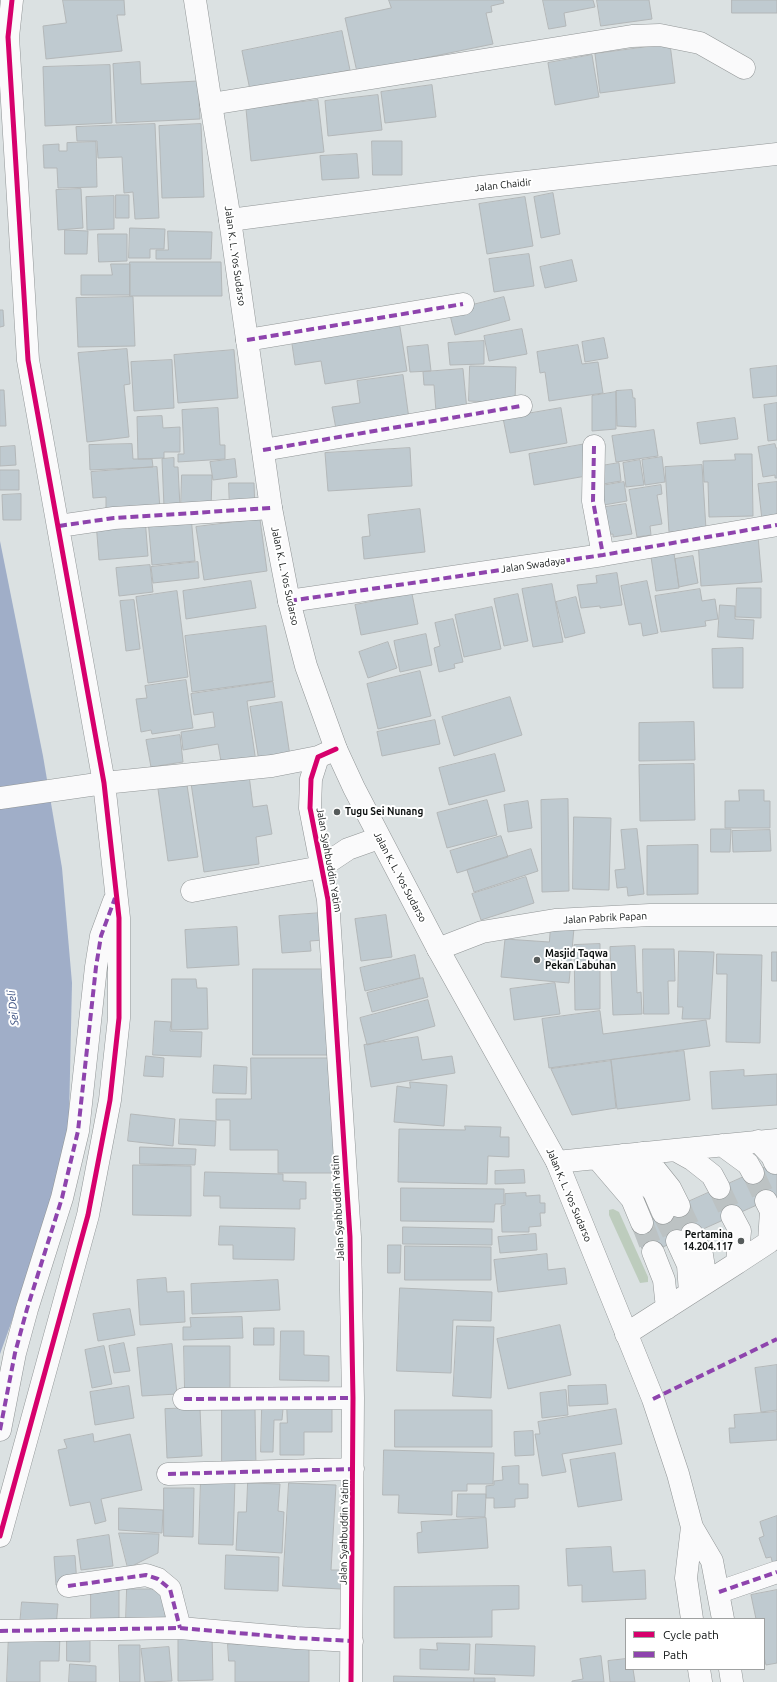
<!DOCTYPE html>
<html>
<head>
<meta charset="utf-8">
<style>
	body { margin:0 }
	#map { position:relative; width:777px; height:1682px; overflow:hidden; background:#dbe1e2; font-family:Ubuntu,sans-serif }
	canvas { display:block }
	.legend { position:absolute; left:625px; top:1618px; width:140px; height:52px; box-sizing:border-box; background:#fff; border:1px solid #9fa1a1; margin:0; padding:5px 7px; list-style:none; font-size:12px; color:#0f1313 }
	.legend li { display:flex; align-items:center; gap:8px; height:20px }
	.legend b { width:20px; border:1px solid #9fa1a1 }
</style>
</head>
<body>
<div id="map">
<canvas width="777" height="1682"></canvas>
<ul class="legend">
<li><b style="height:5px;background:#d6006c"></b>Cycle path</li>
<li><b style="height:5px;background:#8e44ad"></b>Path</li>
</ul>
</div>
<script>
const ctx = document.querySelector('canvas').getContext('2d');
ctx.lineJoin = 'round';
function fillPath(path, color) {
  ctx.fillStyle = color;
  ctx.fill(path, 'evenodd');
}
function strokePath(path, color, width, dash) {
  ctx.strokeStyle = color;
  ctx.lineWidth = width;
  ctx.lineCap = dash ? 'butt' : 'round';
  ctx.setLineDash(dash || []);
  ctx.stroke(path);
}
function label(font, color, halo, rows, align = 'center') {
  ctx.font = font + ' Ubuntu,sans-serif';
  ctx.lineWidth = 4;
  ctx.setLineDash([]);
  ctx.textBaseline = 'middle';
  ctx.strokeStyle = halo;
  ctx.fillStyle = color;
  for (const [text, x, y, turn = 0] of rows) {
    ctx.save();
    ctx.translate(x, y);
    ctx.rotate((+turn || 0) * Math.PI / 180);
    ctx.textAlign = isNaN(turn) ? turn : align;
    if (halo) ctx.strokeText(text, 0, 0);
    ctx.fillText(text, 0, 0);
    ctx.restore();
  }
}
fillPath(new Path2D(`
	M613,1209L619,1212L648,1277V1282L640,1283L609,1215V1210Z`), '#bdccbd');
fillPath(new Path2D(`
	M0,541L43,756L62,868L72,983L69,1118L56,1198L0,1354Z`), '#a0aec8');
const building = new Path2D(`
	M63,0H124L125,15H117L122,51L46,59L43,26L66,23Z
	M389,0H503L504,3L491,6L492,12L486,13L493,44L357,72L345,18L391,8Z
	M543,0H593L595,7L564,13L566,26L549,29Z
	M597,0H649L652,19L601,26Z
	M732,0H777V13H732Z
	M342,31L350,70L250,90L242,51Z
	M670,44L675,83L600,93L595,54Z
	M592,55L599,97L555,105L548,63Z
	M140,62L141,84L198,81L200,119L116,123L113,64Z
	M110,65L112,123L45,126L43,67Z
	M432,85L436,117L385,123L381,92Z
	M378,95L382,130L328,136L325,101Z
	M318,100L324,152L251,161L246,109Z
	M155,124L159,218L135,219L133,192L124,193L122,157L98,158L97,141H77L76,127Z
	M201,124L204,197L162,198L159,126Z
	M372,141H402V175H373Z
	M96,142L97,187L58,188L57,168H44L43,145L59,144V151H67V143Z
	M357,154L359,178L322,180L320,156Z
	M81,189L83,228L58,230L56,190Z
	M553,193L560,234L541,238L534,197Z
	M116,195H129V218H116Z
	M114,196V229L87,230L86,197Z
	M525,197L533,246L487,254L479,204Z
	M130,228L165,229L164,249H150V258H129Z
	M65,230L88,231L87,254H65Z
	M168,231L212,232L211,259H156V250H168Z
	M98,234H127V261L99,262Z
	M529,254L534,286L494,292L489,259Z
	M572,260L577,281L545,288L540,267Z
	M130,262H221L222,296H130Z
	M111,264H130V295H81V275H112Z
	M133,297L135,346L78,347L76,298Z
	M504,297L510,320L455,335L449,311Z
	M0,310H3L4,326L0,327Z
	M399,321L407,371L325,384L321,361L295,365L291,337Z
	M522,329L527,354L489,361L484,336Z
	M604,338L608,358L585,362L582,342Z
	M484,341V364L450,365L448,343Z
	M428,345L431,371L410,372L407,347Z
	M578,345L582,364L598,362L603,393L549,401L545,372L540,373L537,352Z
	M127,349L130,384L124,385L129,437L87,442L78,353Z
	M234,350L238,398L178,403L174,355Z
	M172,360L174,408L134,411L131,362Z
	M470,366L516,367L515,403L469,401Z
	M777,366V396L753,398L750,369Z
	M463,369L467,410L436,412L434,385H424L423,372Z
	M403,375L409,419L336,429L332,407L360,403L357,381Z
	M0,390H4L6,426H0Z
	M632,390L633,398H635L636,427L617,426L616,391Z
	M616,392V429L592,431V396Z
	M777,403V440L768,441L764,405Z
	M218,408L220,445H225V459L178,462V454H184L182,410Z
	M561,408L567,443L510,453L503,418Z
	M162,416L163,428L180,427V452H164V458L138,459L137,417Z
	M735,418L738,439L700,444L697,423Z
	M654,430L658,456L616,462L612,436Z
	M132,444L133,459H152L153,467L90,470L89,445Z
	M586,444L592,475L534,485L529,454Z
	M775,444L776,448H777V478H775V475L763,477L758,447Z
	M15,446L16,465L0,466V447Z
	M410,448L412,486L328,491L325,453Z
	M735,454H752L753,516L709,517L708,482H704L703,461L735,460Z
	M662,457L665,482L645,485L642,460Z
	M174,458V467H178L180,507H164L162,459Z
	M235,459L237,477L213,480L210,462Z
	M640,460L644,485L626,487L623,463Z
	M619,463L621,481L597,485L595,467Z
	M702,465L706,529L669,532L665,467Z
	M157,467L160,509L106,513V497L93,498L91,472Z
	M0,470H19V490H0Z
	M182,475H212L211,510H181Z
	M624,482L627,501L598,506L595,487Z
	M777,482V519L762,520L758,484Z
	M229,483H254L255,509L230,510Z
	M661,485L662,494L657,495L662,524L650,526L651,535L637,537L629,490Z
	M21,494V520H3L2,495Z
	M626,504L632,534L613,537V534L603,535L599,508Z
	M420,509L425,552L364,559L362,537L370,536L368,515Z
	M191,516L195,561L152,565L148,519Z
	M145,518L148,556L99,560L96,522Z
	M260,519L267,571L204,580L196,527Z
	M758,536L762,582L701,586L698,541Z
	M674,553L679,588L656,591L651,557Z
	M693,556L698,583L679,587L675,559Z
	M198,562L199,578L153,583L151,567Z
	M150,565L153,592L119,596L116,568Z
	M617,573L622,605L600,608V606L581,608L577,585L597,583L596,576Z
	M251,581L256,608L186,619L183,591Z
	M647,581L658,633L643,636L641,623L629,625L621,586Z
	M552,584L563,642L533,647L522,589Z
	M737,588H761V618L736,617Z
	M700,589L702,601L715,599L718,619L705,621L706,626L661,632L655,596Z
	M177,591L188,677L148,683L136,597Z
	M412,594L418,624L361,635L355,605Z
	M518,594L528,641L504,646L494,599Z
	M576,597L585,633L565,638L556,602Z
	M134,600L140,649L126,651L120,601Z
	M720,605L735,606V619L754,620L753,639L718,637Z
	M492,607L501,649L464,657L455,615Z
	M453,619L463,662L454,664L455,668L439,672L434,648L440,646L435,623Z
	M266,626L273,681L192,692L185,636Z
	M426,634L432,665L400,672L394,641Z
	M388,642L397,668L368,678L359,652Z
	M743,648V688H713L712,649Z
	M420,671L431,716L378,729L367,684Z
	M186,680L193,728L152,734L151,730L141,732L136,699L147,698L145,686Z
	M273,682L275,697L247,701L256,762L222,767L218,744L183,750L181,732L215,727L213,712L194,715L191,694Z
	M510,697L522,735L454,756L442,717Z
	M282,702L290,756L259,761L250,707Z
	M435,720L440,744L382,756L377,732Z
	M694,722L695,760L639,761V723Z
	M180,735L183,762L151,767L146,740Z
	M495,754L505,791L449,805L439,768Z
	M694,764L695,820L640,821L639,765Z
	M249,775L253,807L267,805L272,834L256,837L259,864L204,872L191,783Z
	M187,785L198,857L168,861L158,789Z
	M739,790H764V801H770V828H725V801H739Z
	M568,799L569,891L542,892L541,800Z
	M487,800L497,835L447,848L437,813Z
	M528,801L532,828L508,832L504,805Z
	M574,817L611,818L609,890L573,889Z
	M637,829L644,894L628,896L627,887L617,888L615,870L625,869L621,830Z
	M711,829H731L730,852H711Z
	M770,830L771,851L733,852L732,831Z
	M501,836L508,857L457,873L450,851Z
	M698,845V894L647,895V846Z
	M531,849L538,871L474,892L467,870Z
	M526,877L534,903L481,920L472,894Z
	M322,913L324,940L310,941L311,951L282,953L279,916Z
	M386,915L392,957L361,961L355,919Z
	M551,926L574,928L569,983L501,977L505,939L549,942Z
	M237,927L239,965L187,968L185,930Z
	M600,944V1009L575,1010L574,945Z
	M635,946L637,993L641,992L642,1014L613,1015L610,947Z
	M643,949H674L675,981H668L669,1014H644Z
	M679,951L714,952L710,1019H682L683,1007H678Z
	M772,952H777V981H772Z
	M717,954L762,955L760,1043L726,1042L727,974H717Z
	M415,955L420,978L365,991L360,968Z
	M253,969H328V1055H253Z
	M423,978L428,997L372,1012L367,993Z
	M172,979H196L197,988H207L208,1029L172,1030Z
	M555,983L560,1014L514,1020L510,989Z
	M428,1000L435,1026L367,1045L360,1018Z
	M600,1011L603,1034L706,1020L710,1046L549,1068L542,1019Z
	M155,1021L171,1022L170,1031L202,1032L201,1057L153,1055Z
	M418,1037L422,1060L452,1056L455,1073L371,1087L364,1045Z
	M684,1051L690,1100L617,1109L611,1060Z
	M146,1056L164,1058L163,1077L144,1076Z
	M251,1058H337V1173H278V1150H230V1120H216V1099H251Z
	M611,1061L616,1108L572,1115L551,1069Z
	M214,1065L247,1067L246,1094L213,1093Z
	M744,1070V1076L777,1074V1105L712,1109L710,1072Z
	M410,1082L447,1085L444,1126L394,1122L397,1086L410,1088Z
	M131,1114L175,1119L173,1146L128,1141Z
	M180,1119L216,1121L215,1146L179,1144Z
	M465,1126L501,1127L500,1137H509V1157L488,1156L487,1184L398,1182L399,1129L465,1130Z
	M140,1147L196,1149L195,1165L140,1164Z
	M777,1162V1196L645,1255L632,1227Z
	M133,1165L191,1166V1216L133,1215Z
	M524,1170L525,1183L495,1184V1171Z
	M205,1172L283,1174V1181L306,1182V1199H300V1209L220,1208V1196H204Z
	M401,1188L504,1189V1204H495L494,1222L401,1221Z
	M526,1193V1196L540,1195V1203H545V1213H540L541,1226L529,1227V1232H502L501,1206L505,1205V1194Z
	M220,1226L295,1228L294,1260L233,1259V1245H219Z
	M403,1227L492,1229V1245L403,1244Z
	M536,1234L537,1250L500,1253L498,1237Z
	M388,1245H401L400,1273H388Z
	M405,1246L491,1247V1280H405Z
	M547,1254L548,1270L565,1268L567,1284L498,1292L494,1260Z
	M166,1278L167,1292L184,1291L185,1322L140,1325L137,1280Z
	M278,1280L280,1310L192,1314L191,1284Z
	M400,1288L492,1292L491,1321L453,1320L451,1373L397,1371Z
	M130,1309L135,1335L98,1341L93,1314Z
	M242,1317L243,1338L183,1340V1327H191L190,1318Z
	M560,1325L571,1375L508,1389L497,1339Z
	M457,1326L494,1327L491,1398L453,1396Z
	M254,1328H274V1345H254Z
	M281,1331H304V1355L329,1356V1381L280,1380Z
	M124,1343L130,1371L114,1373L109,1346Z
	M172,1344L177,1394L142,1396L137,1348Z
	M104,1346L112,1384L92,1388L85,1350Z
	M184,1346H230V1391H185Z
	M777,1365V1410L761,1412L755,1368Z
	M606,1385L608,1404L569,1406L568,1386Z
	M129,1386L134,1418L95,1425L90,1392Z
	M566,1390L568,1415L542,1418L540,1393Z
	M287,1404H332V1432H304V1455H280V1423H287Z
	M200,1408L202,1456L167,1458L165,1409Z
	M222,1409H255L256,1466H222Z
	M262,1409H283L282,1420H274L273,1452H261Z
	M616,1409L622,1444L562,1454L566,1472L542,1476L535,1434H540L538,1422Z
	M395,1410H492V1447H395Z
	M777,1412V1440L730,1443L729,1428H735L734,1415Z
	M533,1431L534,1455L515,1456L514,1432Z
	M93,1434L94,1442L130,1434L142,1490L101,1499L106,1521L95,1524L90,1502L70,1506L58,1450L67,1448L64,1440Z
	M384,1450L494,1453L493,1484H467V1491H452V1515L398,1513L399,1495H383Z
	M615,1453L622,1500L578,1507L570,1460Z
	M519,1466V1484H528V1498L515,1499V1507L494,1508V1498H486V1486L494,1485V1481L503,1480L502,1467Z
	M201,1479H235L233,1545L199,1544Z
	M248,1483L280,1484L278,1511L284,1512L282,1553L236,1550L238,1512H246Z
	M289,1483L336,1485L331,1570H343L341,1589L283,1586Z
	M164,1488H194L193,1537L164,1536Z
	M458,1494H486L485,1517H457Z
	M119,1508L163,1510L162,1533L119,1530Z
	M777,1516V1564L773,1565L771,1557L766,1558L759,1538L764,1536L760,1522Z
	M486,1518L488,1548L418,1553L417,1533L422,1532L421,1522Z
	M119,1533L159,1534L158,1553L128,1568Z
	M109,1535L113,1566L81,1570L77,1540Z
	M611,1547L613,1572L645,1570L646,1599L582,1602V1585L568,1586L566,1549Z
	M226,1555L279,1557L278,1591L225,1589Z
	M75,1556L77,1584L56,1585L54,1557Z
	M91,1586H119V1620H91Z
	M519,1586V1609L492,1610V1637L394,1638V1587Z
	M127,1589H166L165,1621H126Z
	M777,1590V1663L766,1665L764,1657V1619H756L751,1595Z
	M22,1602L58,1604L56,1627L20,1625Z
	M9,1633L60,1635L59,1661H40V1682H7Z
	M67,1634H90V1662L67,1661Z
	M212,1634L213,1680L178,1681V1639Z
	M437,1643L470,1644L469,1670L420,1669V1649L437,1650Z
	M228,1644H309V1682H235V1661H229Z
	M476,1644L535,1646L534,1676L475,1674Z
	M119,1645H140V1682H120Z
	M169,1647L172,1681L145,1682L141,1649Z
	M601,1656L604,1682H572V1681L583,1679L580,1659Z
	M626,1659V1669H633L635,1682H610L608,1661Z
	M70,1664L96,1666V1682H69Z
	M394,1676L474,1678V1682H394Z
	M474,1678H495V1682H474Z`);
fillPath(building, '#bfcad0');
strokePath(building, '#b3b7b8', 1);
strokePath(new Path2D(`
	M753,1173L766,1201
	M719,1188L732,1216
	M679,1206L692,1234
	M663,1213L677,1241
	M642,1223L653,1252`), '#bcc2c3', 22, [22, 11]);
const minor = new Path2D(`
	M211,104L632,36L660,35L700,43L744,68
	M230,220L481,187L777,154
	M247,340L463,304
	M594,446L593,501L603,555
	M263,450L521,406
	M59,526L114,518L271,508
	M289,601L603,555L777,525
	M336,749L318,757L311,779L310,808L328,900L350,1237L353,1398L351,1682
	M0,798L104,783L272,766L318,757
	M192,891L321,867
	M438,949L482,932L555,920L650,915H777
	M758,1141L772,1156L775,1163
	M722,1145L748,1164L753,1173
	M675,1150L777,1140
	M642,1153L670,1188L679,1206
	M622,1155L654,1192L663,1213
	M597,1158L632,1199L642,1223
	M557,1162L675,1150L693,1160L712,1175L719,1188
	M692,1234L702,1255L706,1281
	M677,1241L688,1265L690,1293
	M653,1252L664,1280L667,1308
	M737,1263L769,1242L771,1211L766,1201
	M626,1334L737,1263L740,1231L732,1216
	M184,1399L353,1398
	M0,1430L15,1353L27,1309L62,1198L78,1131L96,967L101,936L114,901
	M168,1474L353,1469
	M0,1536L88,1215L110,1100L119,1018V918L104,783L28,360L8,37L12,0
	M68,1586L146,1575L158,1579L170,1589L180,1628
	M719,1592L777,1572
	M0,1631L180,1628L296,1638L352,1641`);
const highway = new Path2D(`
	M195,0L211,104L230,220L271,508L289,601L306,666L336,749L354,788L438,949L557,1162L653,1399L678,1474L692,1527L712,1561L723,1619
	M321,867L348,849L379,838
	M692,1619L686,1578L692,1527
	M699,1669L701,1682
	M730,1669L732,1682`);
strokePath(minor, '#919596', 23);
strokePath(highway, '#919596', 23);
strokePath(minor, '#fafafb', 22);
strokePath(highway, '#fafafb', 22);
strokePath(new Path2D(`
	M247,340L463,304
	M594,446L593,501L603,555
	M263,450L521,406
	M59,526L114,518L271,508
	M289,601L603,555L777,525
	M184,1399L353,1398
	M653,1399L777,1339
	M0,1430L15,1353L27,1309L62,1198L78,1131L96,967L101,936L115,898
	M168,1474L353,1469
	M68,1586L146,1575L158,1579L170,1589L180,1628
	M719,1592L777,1572
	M0,1631L180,1628L296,1638L352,1641`), '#8e44ad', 4, [8, 4]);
strokePath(new Path2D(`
	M336,749L318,757L311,779L310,808L328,900L350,1237L353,1398L351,1682
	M0,1536L88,1215L110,1100L119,1018V918L104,783L28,360L8,37L12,0`), '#d6006c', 5);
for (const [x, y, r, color] of [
	[337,812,4,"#565b5b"],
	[537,960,4,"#565b5b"],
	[741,1241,4,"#565b5b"]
]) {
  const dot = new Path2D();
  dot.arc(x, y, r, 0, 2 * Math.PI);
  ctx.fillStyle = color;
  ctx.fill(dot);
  strokePath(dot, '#fff', 1.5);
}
label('10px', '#0f1313', '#fff', [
	["Jalan Chaidir",503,185,-6],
	["Jalan K. L. Yos Sudarso",235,256,82],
	["Jalan Swadaya",533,565,-8],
	["Jalan K. L. Yos Sudarso",285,576,78],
	["Jalan Syahbuddin Yatim",329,860,80],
	["Jalan K. L. Yos Sudarso",400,877,62],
	["Jalan Pabrik Papan",605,918,-3],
	["Jalan K. L. Yos Sudarso",569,1195,67],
	["Jalan Syahbuddin Yatim",338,1208,-93],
	["Jalan Syahbuddin Yatim",344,1532,-89]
]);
label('bold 10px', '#0f1313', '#fff', [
	["Tugu Sei Nunang",345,812],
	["Masjid Taqwa",545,954],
	["Pekan Labuhan",545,966],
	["Pertamina",733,1235,"right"],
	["14.204.117",733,1247,"right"]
], 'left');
label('italic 11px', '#344a7d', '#fff', [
	["Sei Deli",13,1008,-96]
]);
</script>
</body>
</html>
